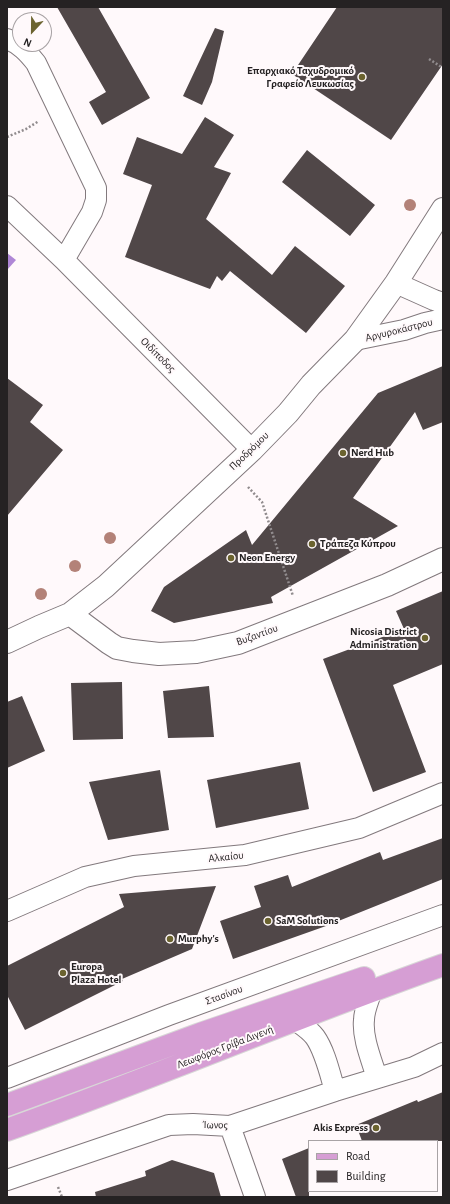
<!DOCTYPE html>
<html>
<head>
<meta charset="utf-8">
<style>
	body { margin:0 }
	#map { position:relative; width:450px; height:1204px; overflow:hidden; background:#fff9fb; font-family:"Alegreya Sans",sans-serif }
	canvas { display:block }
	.frame { position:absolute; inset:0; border:8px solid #252223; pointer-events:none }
	.legend { position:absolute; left:308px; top:1140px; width:130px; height:52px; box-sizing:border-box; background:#fff9fb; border:1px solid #a8a3a5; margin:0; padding:5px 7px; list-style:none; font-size:12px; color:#252223 }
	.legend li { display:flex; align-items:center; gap:8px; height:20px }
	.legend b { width:20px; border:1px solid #a8a3a5 }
	.north { position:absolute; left:12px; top:12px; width:40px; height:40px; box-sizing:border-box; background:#fff9fb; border:1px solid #a8a3a5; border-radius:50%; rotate:202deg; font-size:11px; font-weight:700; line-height:16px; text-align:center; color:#252223 }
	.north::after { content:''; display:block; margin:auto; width:14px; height:18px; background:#6b632f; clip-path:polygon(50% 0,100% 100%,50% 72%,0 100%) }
</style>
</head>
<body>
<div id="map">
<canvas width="450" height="1204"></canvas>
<div class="frame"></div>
<ul class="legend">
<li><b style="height:5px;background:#d69ed4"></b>Road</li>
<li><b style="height:11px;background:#504748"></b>Building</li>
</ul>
<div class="north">N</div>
</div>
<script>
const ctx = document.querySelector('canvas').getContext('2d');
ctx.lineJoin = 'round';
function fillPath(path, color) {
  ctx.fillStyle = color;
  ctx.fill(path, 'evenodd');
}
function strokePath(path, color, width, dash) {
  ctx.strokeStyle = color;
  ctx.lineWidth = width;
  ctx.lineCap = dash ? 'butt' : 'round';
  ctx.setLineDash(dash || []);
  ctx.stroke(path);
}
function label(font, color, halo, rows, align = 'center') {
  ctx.font = font + ' "Alegreya Sans",sans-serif';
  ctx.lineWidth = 4;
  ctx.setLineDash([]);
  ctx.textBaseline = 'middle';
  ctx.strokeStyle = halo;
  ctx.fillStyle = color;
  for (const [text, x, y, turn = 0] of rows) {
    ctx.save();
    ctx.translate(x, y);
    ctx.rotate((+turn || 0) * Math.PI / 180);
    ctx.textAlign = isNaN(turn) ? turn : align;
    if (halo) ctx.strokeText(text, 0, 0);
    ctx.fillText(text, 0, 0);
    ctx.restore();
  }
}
fillPath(new Path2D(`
	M7,253L16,260L7,270Z`), '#af87d6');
fillPath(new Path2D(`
	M57,7H98L150,98L102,125L89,102L106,92Z
	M337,7H443V64L391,140L292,74Z
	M215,28L224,31L212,82L202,105L183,96Z
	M205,117L234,135L214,167L231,173L206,219L272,275L295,246L345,286L306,333L230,271L222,281L217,276L210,289L125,257L152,185L123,174L137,137L182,154Z
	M307,150L375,205L350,236L282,182Z
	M443,366V422L423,430L415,412L353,498L398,526L271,597L273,603L174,623L151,611L164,587L246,530L252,545L378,393Z
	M7,378L43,405L30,422L63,450L7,516Z
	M443,591V664L393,685L426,772L373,792L323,659L404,629L396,611Z
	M122,682L123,739L73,740L71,683Z
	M209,686L214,737L168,738L163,691Z
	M22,696L45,751L7,768V702Z
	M300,762L309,809L216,828L207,780Z
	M160,770L169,830L108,840L89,782Z
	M443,838V879L326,926L233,959L220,921L261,907L254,886L288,875L292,887L380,852L383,860Z
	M216,886L192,949L122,979L123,981L25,1030L7,995V966L124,907L119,894Z
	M443,1092V1141H362L356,1125L417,1100L418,1102Z
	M309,1148V1197H296L282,1159Z
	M172,1160L214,1173L221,1197H96L95,1192L146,1176L145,1171Z`), '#504748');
const street = new Path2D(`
	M7,39C20,44 28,53 36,63L96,188V200L92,212L64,260
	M7,206L64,260L252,450
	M396,283L434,300L443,303
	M355,340L404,330L425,323L443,319
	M7,911L85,877L134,866L245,855L359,828L443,793
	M372,990C369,1000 364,1010 364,1020C362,1038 372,1061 377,1078
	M295,1020C302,1025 310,1030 315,1037C325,1051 330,1074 335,1091
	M7,1078L169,1015L443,915
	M230,1126L255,1197
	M7,1180L169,1125L193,1124L230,1126L335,1091L414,1067L443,1053`);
const secondary = new Path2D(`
	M70,614L109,643L117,648L133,651L159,654L196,652L238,643L387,585L443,559
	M7,642L39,627L70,614L106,586L252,450L288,413L311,385L355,340L396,283L443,209`);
const primary = new Path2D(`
	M7,1105L200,1034L364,978
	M7,1130C153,1078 296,1017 443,965`);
strokePath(street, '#82797d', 22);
strokePath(secondary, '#82797d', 24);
strokePath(primary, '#d8d7d7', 24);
strokePath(new Path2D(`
	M429,59L443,68
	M7,137L26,129L39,121
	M248,487L262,502L293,596
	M58,1187L62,1197`), '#918c8e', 2.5, [2, 2]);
strokePath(street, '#fff', 20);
strokePath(secondary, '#fff', 22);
strokePath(primary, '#d69ed4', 22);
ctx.fillStyle = '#b38278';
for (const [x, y] of [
	[410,205],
	[110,538],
	[75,566],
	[41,594]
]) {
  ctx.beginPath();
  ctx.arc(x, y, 6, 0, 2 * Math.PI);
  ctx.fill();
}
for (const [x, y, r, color] of [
	[362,77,4,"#6b632f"],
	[343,453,4,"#6b632f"],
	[312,544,4,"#6b632f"],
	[231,558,4,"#6b632f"],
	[425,638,4,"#6b632f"],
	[268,921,4,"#6b632f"],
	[170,939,4,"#6b632f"],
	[63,973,4,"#6b632f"],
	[376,1128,4,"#6b632f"]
]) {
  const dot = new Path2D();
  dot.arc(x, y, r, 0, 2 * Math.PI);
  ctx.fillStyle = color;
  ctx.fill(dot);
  strokePath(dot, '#fff9fb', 1.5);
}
label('bold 11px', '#252223', '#fff9fb', [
	["Επαρχιακό Ταχυδρομικό",354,71,"right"],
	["Γραφείο Λευκωσίας",354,84,"right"],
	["Nerd Hub",351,453],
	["Τράπεζα Κύπρου",320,544],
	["Neon Energy",239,558],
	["Nicosia District",417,632,"right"],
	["Administration",417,645,"right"],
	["SaM Solutions",276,921],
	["Murphy's",178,939],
	["Europa",71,967],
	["Plaza Hotel",71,980],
	["Akis Express",368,1128,"right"]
], 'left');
label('11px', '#252223', '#fff9fb', [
	["Αργυροκάστρου",399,330,-14],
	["Οιδίποδος",158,355,45],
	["Προδρόμου",249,451,-44],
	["Βυζαντίου",257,635,-20],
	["Αλκαίου",226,857,-6],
	["Στασίνου",224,995,-20],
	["Λεωφόρος Γρίβα Διγενή",225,1047,-21],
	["Ίωνος",215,1125,1]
]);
</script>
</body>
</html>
